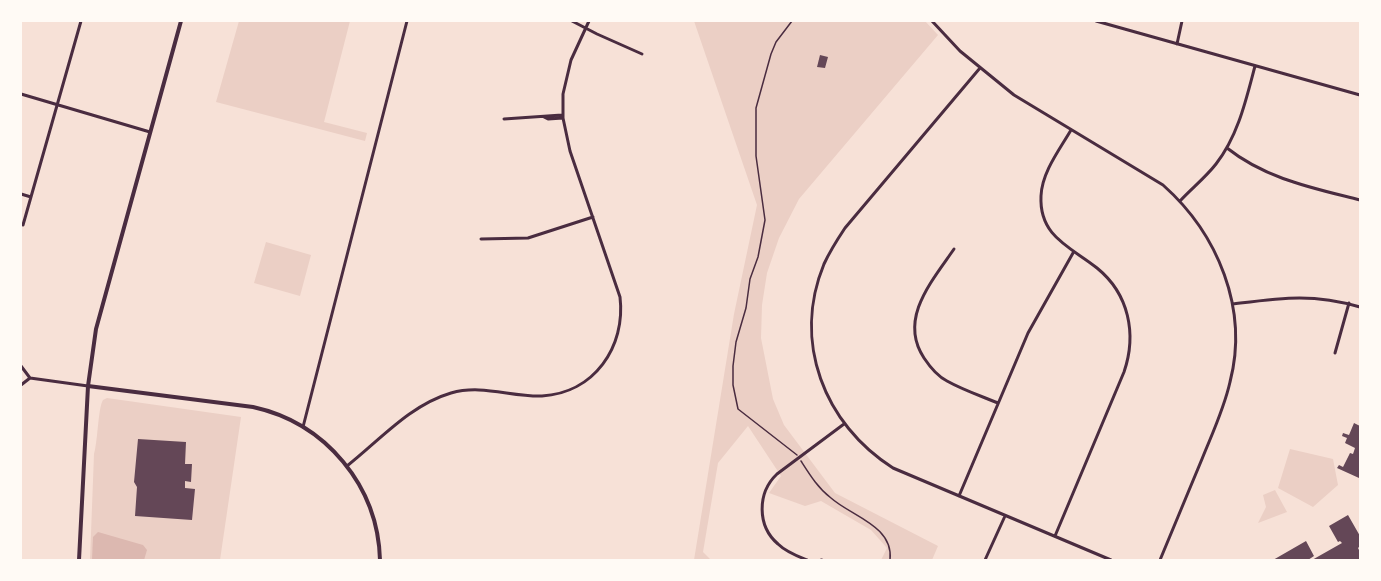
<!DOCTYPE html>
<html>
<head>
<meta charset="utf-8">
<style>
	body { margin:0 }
	#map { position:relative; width:1381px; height:581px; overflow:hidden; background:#f7e1d7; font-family:"Varela Round",sans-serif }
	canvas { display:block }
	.frame { position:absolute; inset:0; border:22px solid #fffaf5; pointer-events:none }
</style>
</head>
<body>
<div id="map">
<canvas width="1381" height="581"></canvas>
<div class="frame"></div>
</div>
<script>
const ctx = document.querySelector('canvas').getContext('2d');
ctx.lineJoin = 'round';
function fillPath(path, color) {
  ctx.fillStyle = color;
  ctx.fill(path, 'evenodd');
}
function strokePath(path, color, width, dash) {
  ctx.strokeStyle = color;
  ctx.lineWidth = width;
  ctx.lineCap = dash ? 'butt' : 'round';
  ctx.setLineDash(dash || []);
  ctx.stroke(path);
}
fillPath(new Path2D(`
	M239,21H350L324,122L367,133L365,141L216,102Z
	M694,21H925L938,35L799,199L779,238L767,273L762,305L761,338L773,399L784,425L835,493L938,546L932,560H881L887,548L871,530L821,501L805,506L769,493L781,476L748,426L718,463L703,552L711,560H694L734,314L757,205Z
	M266,242L311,255L300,296L254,283Z
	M107,398L241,417L220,560H90L94,454C98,440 98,408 103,400Z
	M1290,449L1333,459L1338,485L1313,507L1278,488Z
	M1275,490L1287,512L1258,523L1266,507L1263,495Z`), '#ebcfc5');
fillPath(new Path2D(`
	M98,532L143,545L147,550L144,560H92L93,537Z`), '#dcb8b0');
fillPath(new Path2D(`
	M820,55L828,57L825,68L817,67Z
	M1354,423L1360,426L1359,478L1337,468L1339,465L1343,467L1350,453L1353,454L1355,448L1345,443L1347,438L1342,436L1343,433L1349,435Z
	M138,439L186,442L185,464H192L191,482L185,481V488L195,489L192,520L135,516L137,487L134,482Z
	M1348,515L1360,536V546L1358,548L1360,552V560H1312L1342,543L1340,541L1338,542L1329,526Z
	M1306,541L1314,556L1308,560H1273Z`), '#644757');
strokePath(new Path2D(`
	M792,21L776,42L771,54L756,108V156L765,220L758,257L750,279L746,308L736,342L733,366V385L738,409L797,455
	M801,461C810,475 818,488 831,498C851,516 894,526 890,560`), '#4a2c40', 1.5);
strokePath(new Path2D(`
	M572,21L597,34L642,54
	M932,21L960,51L1014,95L1163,185C1218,234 1249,309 1230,382C1224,409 1212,434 1202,459C1188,493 1174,526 1160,560
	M1096,21L1360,95
	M1177,44L1182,21
	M980,68L845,228C837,240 830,251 824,264C792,342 824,424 893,468L1111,560
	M21,94L150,132
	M544,117L548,119L563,118
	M504,119L562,115
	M1227,148C1266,179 1313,188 1360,200
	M21,194L31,197
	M1180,201C1192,188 1205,178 1216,164C1238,136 1246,100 1255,66
	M23,225L81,21
	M481,239L528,238L593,217
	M954,249C932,281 898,319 924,358C930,367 937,376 947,381C963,390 981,396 998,403
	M1233,304C1281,298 1312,293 1360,307
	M1335,353L1349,303
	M21,366L30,378
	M21,385L30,378L88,386
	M303,427L407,21
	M347,466C380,440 410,405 451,393C482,384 511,397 542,396C594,393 626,347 620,297L570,151L563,118V94L571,60L589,21
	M959,496L1028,333L1073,253
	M1055,536L1124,372C1137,334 1129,294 1097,268C1071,247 1039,237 1041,196C1042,172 1060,149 1071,130
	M807,560C797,556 786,552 778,544C757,526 757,493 777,474L844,424
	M821,560H822
	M985,560L1005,516`), '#4a2c40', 3);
strokePath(new Path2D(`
	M88,386L253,407C326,423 378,486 380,560`), '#4a2c40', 4);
strokePath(new Path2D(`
	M79,560L88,386L96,329L181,21`), '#4a2c40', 4);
</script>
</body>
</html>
